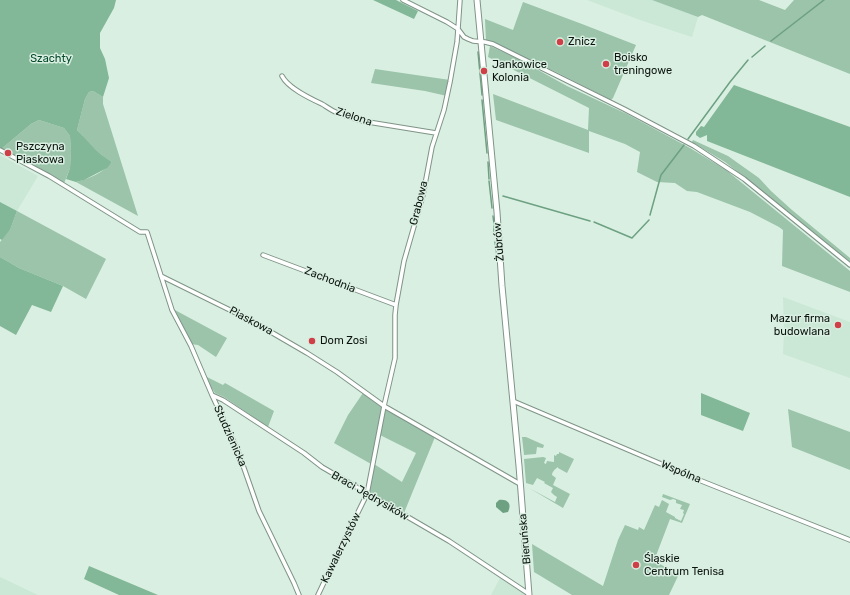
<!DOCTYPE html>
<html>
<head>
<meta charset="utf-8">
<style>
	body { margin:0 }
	canvas { display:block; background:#d9efe1 }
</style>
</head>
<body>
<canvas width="850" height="595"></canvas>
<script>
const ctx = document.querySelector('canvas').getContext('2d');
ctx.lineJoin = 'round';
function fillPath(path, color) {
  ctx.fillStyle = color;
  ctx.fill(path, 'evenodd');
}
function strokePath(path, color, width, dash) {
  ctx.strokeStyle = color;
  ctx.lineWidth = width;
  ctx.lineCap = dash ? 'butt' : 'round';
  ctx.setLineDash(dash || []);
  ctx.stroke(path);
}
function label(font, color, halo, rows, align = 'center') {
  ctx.font = font + ' Rubik,sans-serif';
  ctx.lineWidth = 3;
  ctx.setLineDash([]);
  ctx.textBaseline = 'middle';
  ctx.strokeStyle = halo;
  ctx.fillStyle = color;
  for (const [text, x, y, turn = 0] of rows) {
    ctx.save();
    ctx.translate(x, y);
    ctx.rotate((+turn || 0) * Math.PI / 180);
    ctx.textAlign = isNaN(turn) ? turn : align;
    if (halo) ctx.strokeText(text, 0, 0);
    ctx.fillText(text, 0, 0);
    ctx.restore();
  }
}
fillPath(new Path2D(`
	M587,0H652L698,17L692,37L640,20Z
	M0,155L38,176L17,211L0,202Z
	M783,297L850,322V378L783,354L784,331Z
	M0,577L38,595H0Z
	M500,578L526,595H491Z`), '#cae8d5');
fillPath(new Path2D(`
	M652,0H759L785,10L794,0H850V74L702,15L698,17Z
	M523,2L582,24L636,45L613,98L611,100L556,72L493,43L486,41L485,19L513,30Z
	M490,46L520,60L567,86L627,114L690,148L726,170L850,271V292L782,266L783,230L779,227L750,212L697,192L687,191L675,183L657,182L637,172L640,152L625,144L589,131V153L496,120L493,94L588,130L589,108L488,57Z
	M375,69L450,80L447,96L425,91L371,83Z
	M93,91L103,97V104L138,216L76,182C89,179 104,172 112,162C104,157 95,150 88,143C84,138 82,134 77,130L85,99L89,92Z
	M39,120L64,128L70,136L71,151L70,168L63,186L0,150L31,124Z
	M693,140L728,156L759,178L771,191L792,210L850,258V263L767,195L725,162L692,142Z
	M17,211L106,259L86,299L63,286L19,268L0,257V242L10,230Z
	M173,309L227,338L216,357L198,345L191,344Z
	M205,376L223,385L225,383L274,411L268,427L224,397L215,393L207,381Z
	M363,393L383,407L377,432L371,464L334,443L348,415Z
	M385,409L435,437L404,513L369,494L374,464L402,482L416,453L380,435Z
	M788,409L850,432V470L792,447Z
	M522,437H526L544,445L543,448L537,447L536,454L524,455Z
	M559,452L574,459L567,473L558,468V467C555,469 552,472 552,475L556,478L553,485L570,494L563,508L529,488L555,502L557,497L554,495L551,492L553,488L544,483L545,482L537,478L533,485L526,483L524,459L543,457L546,458L544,463L546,464L547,461L554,462V455L556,456L557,454H559Z
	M663,494L690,504L682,523L670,519L654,561L679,574L669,595H572L534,572L532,544L603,586L618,540L625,525L638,530L639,527L644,530L655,505L659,507L662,500L669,504L666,512L675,517V518L681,521L684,514L683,513L684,510L680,509L682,505L676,503V500L673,499L670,500L662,497Z`), '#9bc4aa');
fillPath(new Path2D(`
	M0,0H116L114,8L100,33V48L105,59L109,78L103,97L93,91L89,92L85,99L77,130C82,134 85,139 90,144C96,151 104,157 112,162L107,168L84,180L76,182L66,179L70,168L71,151L70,136L64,128L39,120L31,124L0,150Z
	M373,0H396L418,11L414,19Z
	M734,85L850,127V197L707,141V135L700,138L696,135V132L701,126L704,127Z
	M0,202L17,211L10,230L2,240L0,239Z
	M0,257L19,268L63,286L51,312L32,305L16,335L0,326Z
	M701,393L750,413L743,431L701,415Z
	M89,566L158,595H119L84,579Z`), '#82b797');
fillPath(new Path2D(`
	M499,500C508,499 512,504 508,512L503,513L496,507V503Z`), '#6da182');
strokePath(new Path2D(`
	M771,41L824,0
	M478,52L482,95
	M752,57L765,46
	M482,100L487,153
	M688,139L730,82L748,60
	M488,162L489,179
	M489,181L492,208
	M503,196L590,221
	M650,215L661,175L684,145
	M493,216L494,224
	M594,222L632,238L649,220
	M494,226V234
	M495,242L498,263`), '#6da182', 1.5);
const street = new Path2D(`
	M403,0L447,22L458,29L464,37L468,39L473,41L485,42L493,44L624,109L694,146L744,179L850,265
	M282,76C288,88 309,98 322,104C327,107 332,111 338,113C346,116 354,119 362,121L436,133
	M0,150L49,176L140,232H147L172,310L191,346L212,395L238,451L259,511L294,583L299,595
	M263,255L396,305
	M161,276L242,316L264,328L307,353L337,372L384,406L520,484
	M212,395L223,400L304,453L322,467L449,541L529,594
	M513,401L699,480L850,540
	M318,595L335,559L367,494L384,406L395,358V315L396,305L404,261L423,195L432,147L444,110L450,82L457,42L458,29L460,0`);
const secondary = new Path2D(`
	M477,0L497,212L502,286L519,466L529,595`);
strokePath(street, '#7f9487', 5.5);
strokePath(secondary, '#7f9487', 7);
strokePath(street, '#fff', 3.5);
strokePath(secondary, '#fff', 5);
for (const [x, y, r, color] of [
	[560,42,4,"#cf3f48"],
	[606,64,4,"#cf3f48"],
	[484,71,4,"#cf3f48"],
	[8,153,4,"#cf3f48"],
	[838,325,4,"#cf3f48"],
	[312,341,4,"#cf3f48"],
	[636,565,4,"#cf3f48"]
]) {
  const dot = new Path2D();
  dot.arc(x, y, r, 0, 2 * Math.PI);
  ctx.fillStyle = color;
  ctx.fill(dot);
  strokePath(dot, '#d9efe1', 1.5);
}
label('11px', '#0c140f', '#d9efe1', [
	["Znicz",568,42],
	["Boisko",614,58],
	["treningowe",614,71],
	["Jankowice",492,65],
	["Kolonia",492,78],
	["Pszczyna",16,147],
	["Piaskowa",16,160],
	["Mazur firma",830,319,"right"],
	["budowlana",830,332,"right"],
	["Dom Zosi",320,341],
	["Śląskie",644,559],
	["Centrum Tenisa",644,572]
], 'left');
label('11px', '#05492b', '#d9efe1', [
	["Szachty",51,59]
]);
label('11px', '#0c140f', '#d9efe1', [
	["Zielona",354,117,18],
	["Grabowa",419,203,-76],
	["Żubrów",499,242,-95],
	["Zachodnia",330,280,21],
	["Piaskowa",251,321,28],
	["Studzienicka",230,436,66],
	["Wspólna",681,472,23],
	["Braci Jędrysików",370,496,30],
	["Bieruńska",525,539,-95],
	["Kawalerzystów",341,548,-64]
]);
</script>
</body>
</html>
